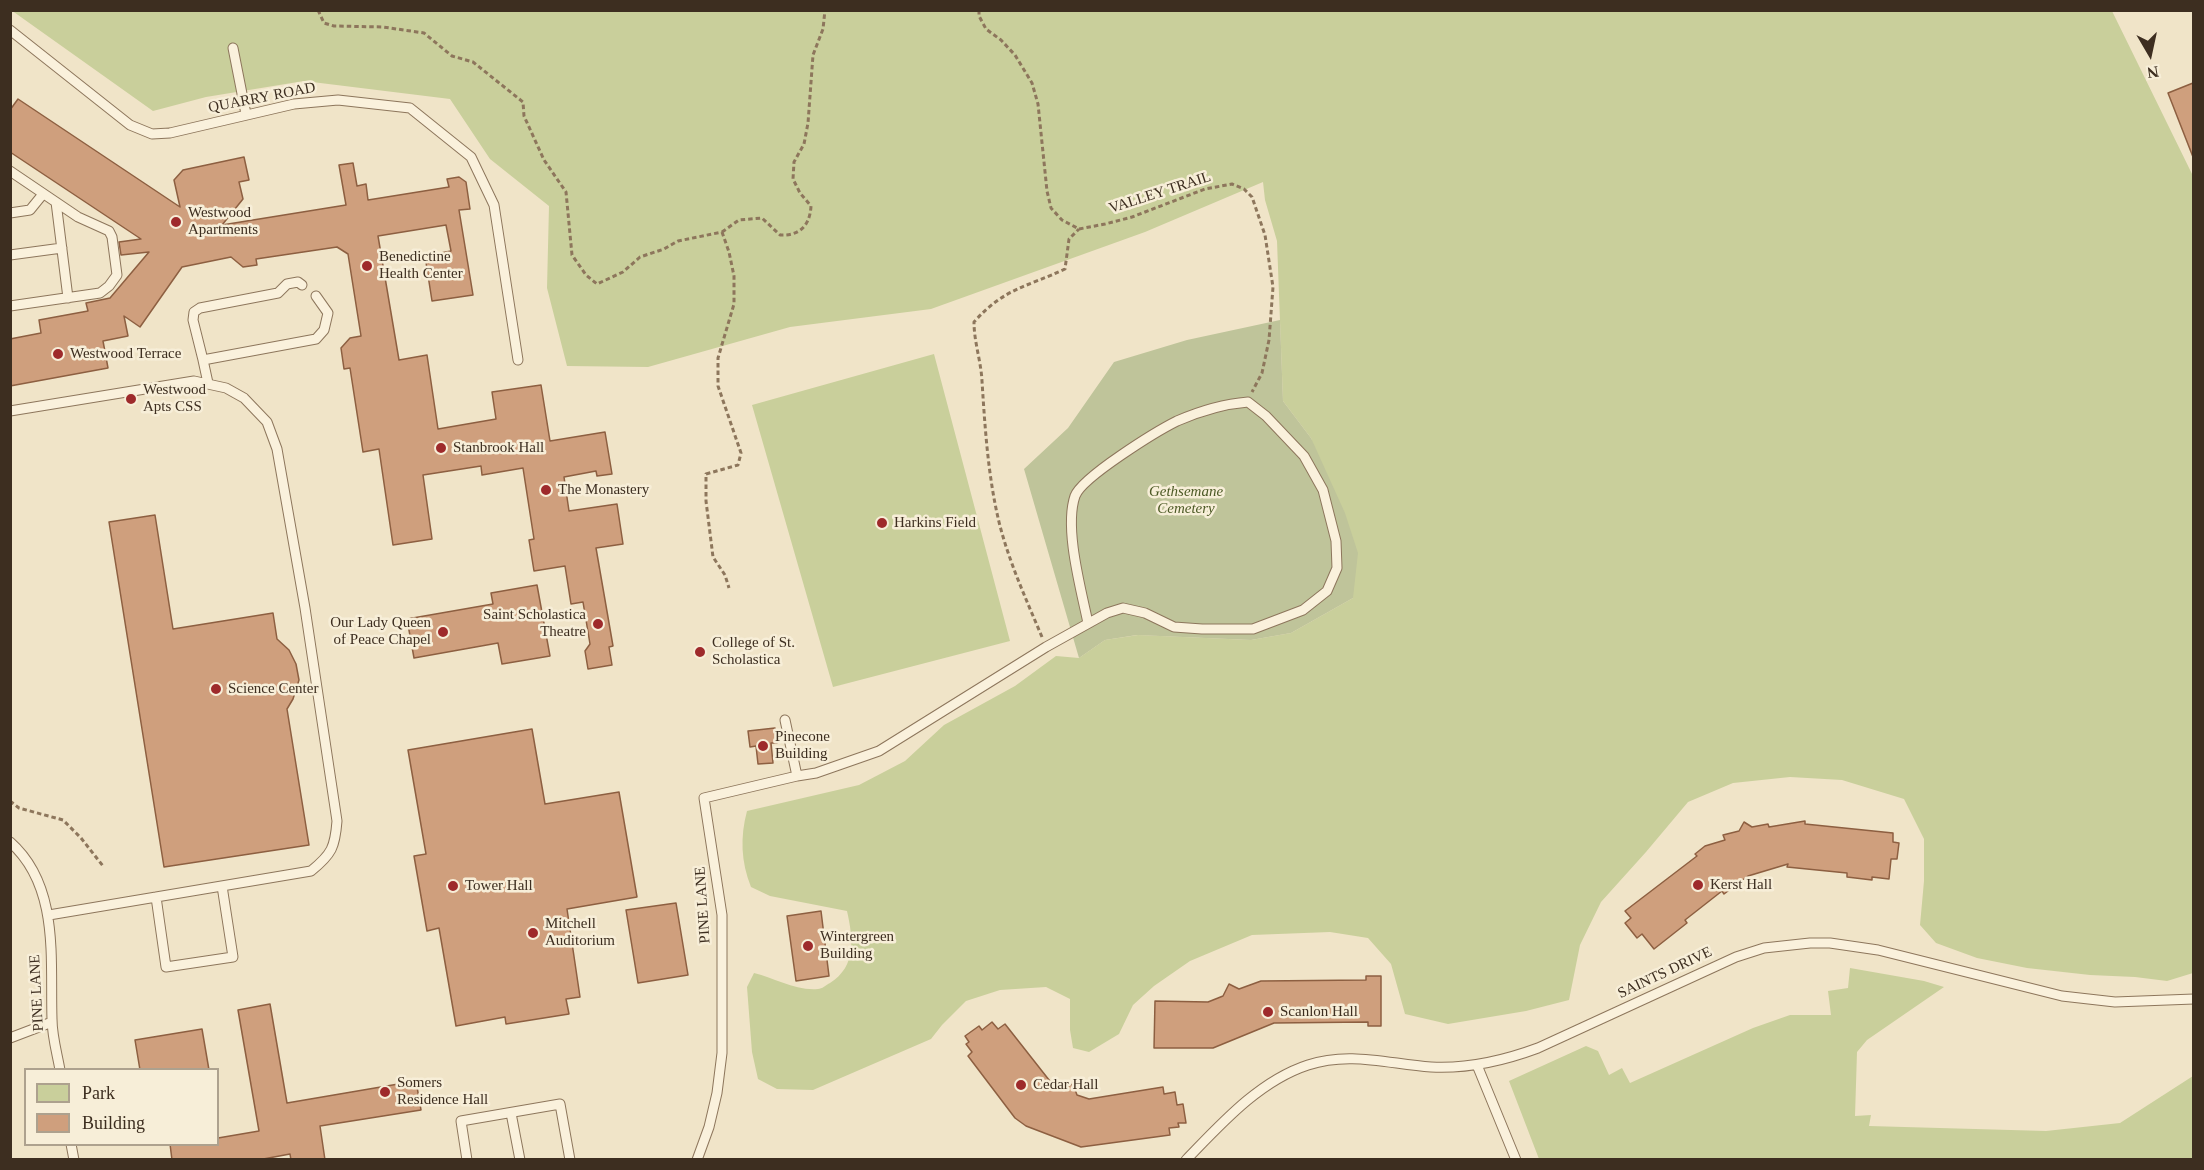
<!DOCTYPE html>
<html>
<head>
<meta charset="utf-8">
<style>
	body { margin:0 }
	#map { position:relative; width:2204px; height:1170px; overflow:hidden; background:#f0e4c8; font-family:Georgia,serif }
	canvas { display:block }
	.frame { position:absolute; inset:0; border:12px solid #3d2e20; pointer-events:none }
	.legend { position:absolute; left:24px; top:1068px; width:195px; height:78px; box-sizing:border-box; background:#f7eed8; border:2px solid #ada18e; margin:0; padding:8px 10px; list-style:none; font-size:18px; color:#3d2e20 }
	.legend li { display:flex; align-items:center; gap:12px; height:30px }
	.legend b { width:30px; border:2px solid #ada18e }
	.north { position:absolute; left:2120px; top:24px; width:60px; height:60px; -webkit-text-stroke:4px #f7eed8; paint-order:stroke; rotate:171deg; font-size:16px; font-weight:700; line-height:24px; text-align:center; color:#3d2e20 }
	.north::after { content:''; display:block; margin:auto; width:21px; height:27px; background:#3d2e20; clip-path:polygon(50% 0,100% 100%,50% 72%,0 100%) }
</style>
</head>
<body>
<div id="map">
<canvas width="2204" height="1170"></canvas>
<div class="frame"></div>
<ul class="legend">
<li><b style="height:16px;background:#c9cf9b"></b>Park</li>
<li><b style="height:16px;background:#cf9f7d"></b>Building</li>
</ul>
<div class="north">N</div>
</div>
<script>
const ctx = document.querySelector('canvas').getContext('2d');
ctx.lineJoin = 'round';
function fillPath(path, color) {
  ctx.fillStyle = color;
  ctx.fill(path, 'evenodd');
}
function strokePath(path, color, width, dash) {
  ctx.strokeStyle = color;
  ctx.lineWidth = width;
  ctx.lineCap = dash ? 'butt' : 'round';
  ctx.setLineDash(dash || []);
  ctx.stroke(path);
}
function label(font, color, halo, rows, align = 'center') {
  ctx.font = font + ' Georgia,serif';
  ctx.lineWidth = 5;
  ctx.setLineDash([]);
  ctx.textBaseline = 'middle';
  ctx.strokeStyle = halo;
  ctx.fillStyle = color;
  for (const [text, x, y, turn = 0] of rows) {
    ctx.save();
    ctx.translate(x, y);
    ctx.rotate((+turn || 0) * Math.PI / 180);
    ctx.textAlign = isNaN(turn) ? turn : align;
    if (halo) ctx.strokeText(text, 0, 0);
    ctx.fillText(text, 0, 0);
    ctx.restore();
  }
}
fillPath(new Path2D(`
	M11,10L2112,11L2193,176V973L2167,981L2135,977L2090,975L2027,968L1977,958L1936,943L1920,925L1924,881V839L1904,799L1842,780L1790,777L1733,783L1688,802L1646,852L1601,902L1580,945L1569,1000L1526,1011L1448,1024L1405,1014L1391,964L1368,938L1330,932L1252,935L1190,961L1154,986L1133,1005L1119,1034L1089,1052L1073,1048L1070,1030V999L1046,987L1000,990L966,1001L942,1025L931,1039L813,1090L777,1089L758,1079L752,1052L747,987L754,973C775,978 795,991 818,989C822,989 826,985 830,983C857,966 853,938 847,911L770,896L751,887C741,862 740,837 747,811L859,785L905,761L944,725L1015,686L1056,656L1079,658L1105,640L1138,635L1251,640L1291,633L1353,598L1311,438L1283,401L1277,241L1265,200L1263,182L1145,232L931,309L790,327L648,367L567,366L547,288L549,206L490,159L450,99L304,81L206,97L153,111Z
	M934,354L1010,641L833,687L752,405Z
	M1850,968L1924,981L1944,987L1867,1040L1857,1052L1855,1116L1871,1115L1869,1126L2046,1131L2120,1123L2193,1076V1159H1539L1509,1081L1586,1046L1598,1051L1609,1075L1622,1068L1630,1083L1753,1028L1790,1015H1831L1828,991L1848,988Z`), '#c9cf9b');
fillPath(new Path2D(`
	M1280,320L1283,401L1311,438L1345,513L1358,553L1353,598L1291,633L1251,640L1137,635L1105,640L1079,658L1024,469L1068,428L1114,362L1187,340Z`), '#bfc49a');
const building = new Path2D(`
	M2193,83V157L2168,93Z
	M18,99L180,207L174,180L183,170L244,157L249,180L239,182L243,199L222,225L346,205L339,165L353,163L357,186L366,184L368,200L449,187L447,179L459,177L466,182L470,209L459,210L473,295L432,301L425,256L451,251L446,225L378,236L399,360L427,355L438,429L496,419L492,392L541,385L550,441L605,432L612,474L597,476L596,471L564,477L569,511L617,504L623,544L596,548L613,646L609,647L612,665L588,669L585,651L590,644L583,602L571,604L565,566L534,571L529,540L534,539L523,468L482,475L481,466L423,475L432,539L393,545L379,449L363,452L350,368L344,369L341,348L350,338L361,336L348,254L337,247L256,259L257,265L243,267L231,257L182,267L140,327L124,316L128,336L103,341L108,368L10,386V339L41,333L39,320L88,311L86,303L110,298L149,252L121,255L119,242L141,239L10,152V110Z
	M155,515L173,629L273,613L277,639L289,650L296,664L299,680L293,699L287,709L309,845L164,867L109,522Z
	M537,585L550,656L502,664L498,643L414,658L407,619L493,604L491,593Z
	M775,728L777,743H771L773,763L758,764L756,746L750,747L748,731Z
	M532,729L545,804L619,792L637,897L567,909L580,997L566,999L569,1014L506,1024L505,1017L456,1026L439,928L427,931L414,856L426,854L408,750Z
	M1805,821V824L1893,833V842L1899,843L1897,859H1891L1889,879L1872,877V880L1847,877V873L1787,867L1788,864L1748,876L1724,894L1722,891L1685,920L1687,923L1654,949L1642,934L1637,938L1625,923L1631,918L1625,911L1697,856L1695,854L1705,846L1725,840L1723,835L1739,831L1744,822L1752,827L1768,824L1769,827Z
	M676,903L688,975L638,983L626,910Z
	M821,911L829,976L796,981L787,916Z
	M1366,976H1381V1026H1368V1022L1274,1023L1213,1048H1154L1155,1001L1208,1002L1223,996L1229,984L1239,989L1261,981L1366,980Z
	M270,1004L287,1103L416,1081L421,1110L320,1126L325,1160H291L290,1154L258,1160H172L170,1144H218V1138L259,1131L238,1010Z
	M992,1022L998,1029L1005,1024L1053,1085L1063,1088L1073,1084L1077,1095L1089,1099L1163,1087L1164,1094L1175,1092L1177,1105L1183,1104L1186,1123H1178L1179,1127L1169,1128L1170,1135L1081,1147L1026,1126L1015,1118L968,1056L972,1052L966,1044L969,1042L965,1036L979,1026L982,1030Z
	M202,1029L209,1070H140L135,1040Z`);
fillPath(building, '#cf9f7d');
strokePath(building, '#8d5f41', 1.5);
const lane = new Path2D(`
	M10,30L130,125L152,134L170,133L294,104L338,100L410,108L471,157L494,205L518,360
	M233,48L246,114
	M10,171L78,217L109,231L112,237L117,275L109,286L100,293L10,306
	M56,202L68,298
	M10,213L30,210L43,194
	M10,255L62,248
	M203,360L193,320L194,312L200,308L278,293L287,284L298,282L302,285
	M208,383L203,360L316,339L324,330L328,313L316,296
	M10,411L194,381L226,388L244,398L267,422L277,449L305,608L337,821C335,847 332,854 311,871L49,915
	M797,776L816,773L879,751L1046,647L1107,613L1123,608L1145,613L1174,627L1202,629H1253L1303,610L1327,591L1337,568L1336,541L1323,490L1304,456L1266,416L1248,402C1223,404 1200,411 1177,421C1157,431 1082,477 1075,496C1064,528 1081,589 1088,623
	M10,842C60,886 50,960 52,1019C52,1036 57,1053 60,1070
	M156,897L166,967L233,957L222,886
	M10,1038L52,1022
	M1477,1065L1516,1160
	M511,1113L520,1160
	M71,1144L74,1160
	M467,1160L461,1121L560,1104L570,1160
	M697,1160L709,1127L717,1093L722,1053V915L704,798L797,776L785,720
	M1186,1160C1221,1124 1259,1081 1308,1065C1349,1051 1389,1064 1431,1067C1468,1069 1503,1061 1538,1048L1736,957L1764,948L1810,943H1830L1878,950L2062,996L2115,1002L2194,999`);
strokePath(lane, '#8d765c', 11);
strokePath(new Path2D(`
	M318,10L324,23L334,26L383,27L424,33L452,56L473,62L523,102L524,116L544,160L566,192L572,255L586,275L597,284L623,272L640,257L664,249L678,241L722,232
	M979,10V16L986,29L1001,40L1015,55L1032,83L1038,104L1047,191L1051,208L1062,220L1079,229L1105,224L1132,217L1205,189L1232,184L1244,189L1252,197L1265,235L1273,287L1269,340L1262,373L1252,392
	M722,232L729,252L734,276V304L718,358V386L741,453L738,465L706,474V501L713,557L725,575L729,588
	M722,232L739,220L762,218L780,235C799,236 810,226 811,206L800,193L793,179L794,162L804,144L808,123L813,55L823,29L825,10
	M1042,637C1026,599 1009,562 999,522C988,476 985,428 982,381C981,361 974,342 974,322C1004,288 1027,287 1065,269L1069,239L1079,229
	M10,801L19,808L63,820L81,838L103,866`), '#8d765c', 3, [4.5, 3]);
strokePath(lane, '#faf1dc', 9);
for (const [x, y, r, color] of [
	[176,222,6,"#9e2a2b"],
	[367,266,6,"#9e2a2b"],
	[58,354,6,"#9e2a2b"],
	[131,399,6,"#9e2a2b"],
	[441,448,6,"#9e2a2b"],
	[546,490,6,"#9e2a2b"],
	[882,523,6,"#9e2a2b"],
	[598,624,6,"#9e2a2b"],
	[443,632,6,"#9e2a2b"],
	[700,652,6,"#9e2a2b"],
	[216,689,6,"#9e2a2b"],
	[763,746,6,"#9e2a2b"],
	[1698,885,6,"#9e2a2b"],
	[453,886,6,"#9e2a2b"],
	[533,933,6,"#9e2a2b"],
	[808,946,6,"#9e2a2b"],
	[1268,1012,6,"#9e2a2b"],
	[1021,1085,6,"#9e2a2b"],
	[385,1092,6,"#9e2a2b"]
]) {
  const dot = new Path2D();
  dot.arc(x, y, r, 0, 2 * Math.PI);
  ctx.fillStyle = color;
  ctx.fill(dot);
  strokePath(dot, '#f7eed8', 2);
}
label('15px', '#3d2e20', '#f7eed8', [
	["QUARRY ROAD",262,98,-11],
	["VALLEY TRAIL",1160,193,-18],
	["PINE LANE",703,905,-94],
	["SAINTS DRIVE",1665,973,-25],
	["PINE LANE",37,993,-93]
]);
label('15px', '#3d2e20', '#f7eed8', [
	["Westwood",188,213],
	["Apartments",188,230],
	["Benedictine",379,257],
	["Health Center",379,274],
	["Westwood Terrace",70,354],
	["Westwood",143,390],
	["Apts CSS",143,407],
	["Stanbrook Hall",453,448],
	["The Monastery",558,490],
	["Harkins Field",894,523],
	["Saint Scholastica",586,615,"right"],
	["Theatre",586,632,"right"],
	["Our Lady Queen",431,623,"right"],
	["of Peace Chapel",431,640,"right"],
	["College of St.",712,643],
	["Scholastica",712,660],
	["Science Center",228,689],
	["Pinecone",775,737],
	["Building",775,754],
	["Kerst Hall",1710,885],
	["Tower Hall",465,886],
	["Mitchell",545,924],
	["Auditorium",545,941],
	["Wintergreen",820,937],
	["Building",820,954],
	["Scanlon Hall",1280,1012],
	["Somers",397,1083],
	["Residence Hall",397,1100],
	["Cedar Hall",1033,1085]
], 'left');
label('italic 15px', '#4d5a26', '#f7eed8', [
	["Gethsemane",1186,492],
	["Cemetery",1186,509]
]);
</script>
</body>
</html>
